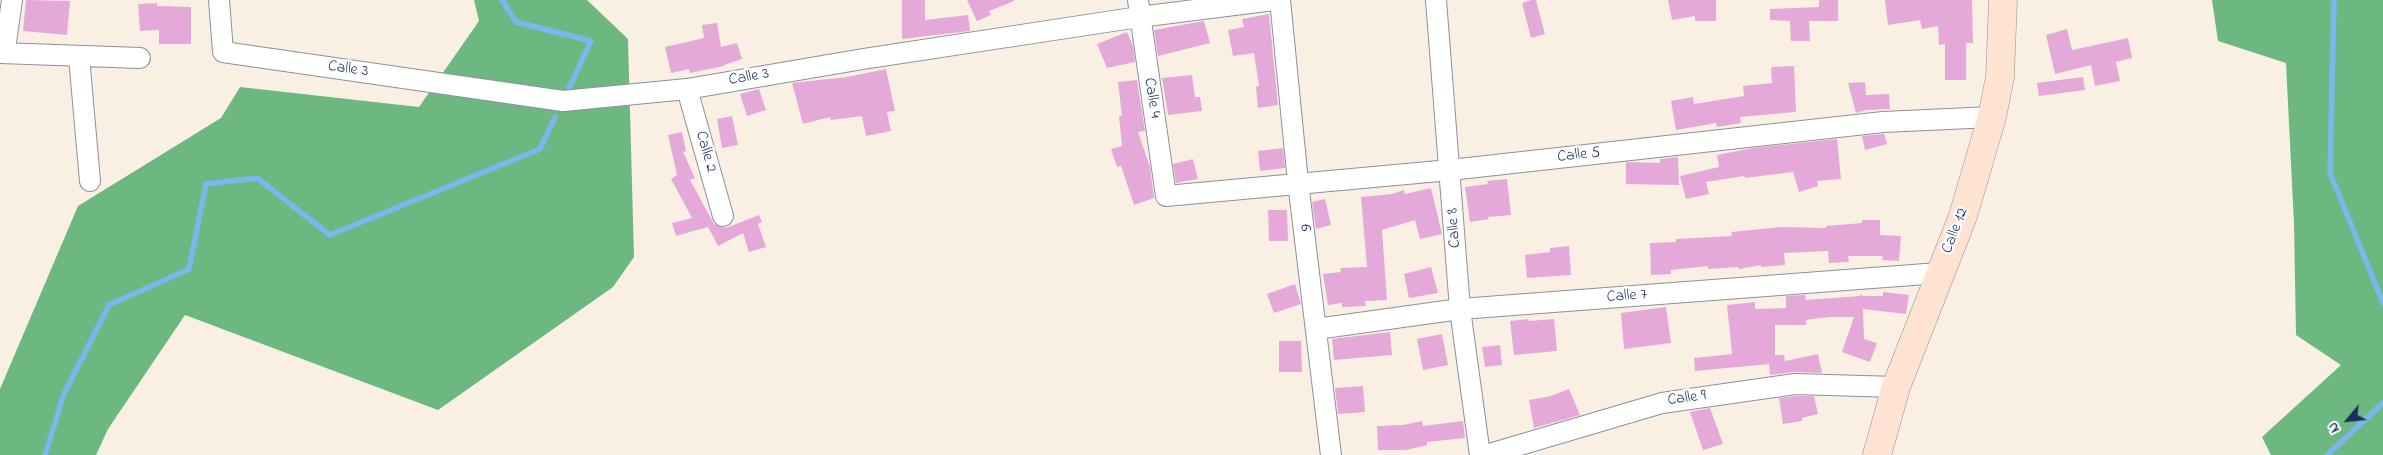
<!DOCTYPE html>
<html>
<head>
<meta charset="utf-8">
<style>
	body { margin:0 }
	#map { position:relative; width:2383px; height:455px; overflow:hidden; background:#f9f0e3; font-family:"Indie Flower",sans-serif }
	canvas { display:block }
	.north { position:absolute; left:2323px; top:395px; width:50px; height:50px; -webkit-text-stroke:4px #fff; paint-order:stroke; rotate:242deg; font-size:14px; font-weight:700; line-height:20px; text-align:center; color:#1b2f5e }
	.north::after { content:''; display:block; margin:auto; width:18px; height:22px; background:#1b2f5e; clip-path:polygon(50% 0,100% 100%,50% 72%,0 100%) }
</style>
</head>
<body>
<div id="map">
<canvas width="2383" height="455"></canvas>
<div class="north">N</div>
</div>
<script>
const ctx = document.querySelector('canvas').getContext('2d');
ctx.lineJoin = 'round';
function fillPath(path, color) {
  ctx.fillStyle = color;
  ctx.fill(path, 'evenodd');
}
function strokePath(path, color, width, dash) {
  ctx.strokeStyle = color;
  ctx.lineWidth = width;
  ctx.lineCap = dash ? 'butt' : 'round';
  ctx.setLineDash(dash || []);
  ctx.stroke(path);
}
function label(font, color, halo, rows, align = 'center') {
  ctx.font = font + ' "Indie Flower",sans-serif';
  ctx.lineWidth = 4.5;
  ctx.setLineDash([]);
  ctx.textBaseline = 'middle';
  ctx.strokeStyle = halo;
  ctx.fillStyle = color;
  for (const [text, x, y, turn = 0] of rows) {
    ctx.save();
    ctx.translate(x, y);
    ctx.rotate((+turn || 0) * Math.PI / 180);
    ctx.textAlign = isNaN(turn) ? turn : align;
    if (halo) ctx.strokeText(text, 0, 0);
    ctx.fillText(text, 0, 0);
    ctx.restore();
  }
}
fillPath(new Path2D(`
	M474,0H587L628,39L634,257L613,287L438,410L185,315L108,429L96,455H0V389L78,206L221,118L240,87L419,107L479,21Z
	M2212,0H2383V455H2271L2262,437L2341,365L2296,335L2294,224L2286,63L2218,41Z`), '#6cb880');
strokePath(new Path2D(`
	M502,0L516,22L591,41L569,88
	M2334,0L2330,173L2383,303
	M45,455L64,394L109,305L189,269L206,184L257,178L330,235L540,149L555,117
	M2327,455L2383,403`), '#7eb5ed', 5.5);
fillPath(new Path2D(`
	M26,0L70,1L67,35L23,31Z
	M902,0H925V20L968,15L970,31L902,39Z
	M967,0H1014V1L989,11L991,15L977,21Z
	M1531,0H1536L1545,34L1531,38L1522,3Z
	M1668,0H1716V21H1695V16L1672,20Z
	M1819,0H1838V21H1809L1810,41H1791L1790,21L1770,20V9L1819,7Z
	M1885,0H1972L1973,43H1966V80H1945V44L1939,45L1938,26L1922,29L1920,20L1888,25Z
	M157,3V6L191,7V44H159V30L140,31L138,4Z
	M1269,14L1278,105L1258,108L1256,87L1259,86L1254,53L1233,56L1228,30L1244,27L1242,19Z
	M1204,21L1210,43L1158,56L1154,30Z
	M717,23L721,47L737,43L742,59L724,65V66L690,73L689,69L671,73L665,47L704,38L702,25Z
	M2067,29L2072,50L2128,38L2132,58L2116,62L2120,81L2095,86L2091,65L2055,74L2046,35Z
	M1127,32L1133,46L1135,62L1107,68L1097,44Z
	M1794,66L1796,112L1740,117L1741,123L1717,127L1716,123L1676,130L1671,101L1693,97L1694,104L1744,96L1743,86L1772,83L1771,67Z
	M886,69L895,111L887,112L891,131L866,136L862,116L831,120L830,117L803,124L792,83L847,77Z
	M1192,75L1195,97H1200L1202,111L1168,115L1162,78Z
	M2083,77L2085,90L2039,96L2037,83Z
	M1137,80L1145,131L1138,132L1150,167L1154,198L1134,205L1121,166L1117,167L1111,149L1122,146L1119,116H1122L1118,82Z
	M1865,82L1866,95L1889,94L1890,109L1867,110L1856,113L1848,83Z
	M759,89L766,110L747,116L740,94Z
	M732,116L738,145L722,148L717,119Z
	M682,132L686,151L683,152L695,178L690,180L714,224L726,228L759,215L762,222L758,224L766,247L749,252L743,233L718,246L708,227L676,236L672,223L692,218L671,179L677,175L668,135Z
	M1884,134L1887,144L1865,150L1862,136Z
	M1837,139L1841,179L1817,181L1818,186L1799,192L1793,172L1745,178L1744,176L1706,182L1709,194L1686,199L1680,176L1719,167L1717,155L1753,148Z
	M1283,148L1285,168L1260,171L1258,151Z
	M1678,157L1679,185L1626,184V162L1660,163V159Z
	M1193,159L1198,179L1176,183L1173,164Z
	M1507,179L1511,215L1488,217L1489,219L1470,222L1465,187L1488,184L1487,181Z
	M1431,188L1442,234L1420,239L1415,220L1382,230L1387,300L1365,301L1366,306L1342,307V303L1328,305L1323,274L1341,272L1340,268L1367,267L1361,197L1392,194L1404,190L1405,194Z
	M1325,199L1331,225L1316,229L1312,202Z
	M1268,210H1287L1288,241H1269Z
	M1862,220H1880V235L1901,236L1899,261L1882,260L1883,256H1848L1849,262L1829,263L1828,251L1784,253L1785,265L1761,267V265L1739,269L1738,267L1708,269V266L1671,270V274L1651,275L1650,243L1676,242V239L1732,236L1731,232L1781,227L1826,228V226L1862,223Z
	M1569,246L1571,275L1527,278L1525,255L1550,252V248Z
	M1431,267L1438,293L1409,298L1404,274Z
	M1295,284L1301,304L1274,313L1267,294Z
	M1883,292L1909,295L1906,314L1863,309L1864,339L1877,343L1870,362L1842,352L1854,317H1829L1806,320V325H1775V355H1784L1785,361L1818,354L1822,373L1795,372L1770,375L1769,364L1695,371L1694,358L1732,354L1727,305L1755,302V309L1786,308V296L1805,295L1806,300L1860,296L1861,294L1863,296H1883Z
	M1666,307L1671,343L1624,349L1621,313Z
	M1528,319L1529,321L1554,319L1557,351L1514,355L1510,321Z
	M1390,332L1392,355L1334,360L1332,339Z
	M1442,334L1448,365L1423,370L1417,339Z
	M1279,341H1301L1302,372H1279Z
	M1500,345L1502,365L1485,367L1482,347Z
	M1363,386L1365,412L1338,414L1335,388Z
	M1569,389L1580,415L1534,428L1529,400L1551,396Z
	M1796,396H1814L1818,414L1802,418V421L1783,424L1779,398Z
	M1710,408L1723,444L1703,450L1690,412Z
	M1422,421L1423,426L1463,421L1465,438L1427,442V445L1406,450H1378L1377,426L1403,425Z`), '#e5a9d9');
const street = new Path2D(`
	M219,0L223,52L563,101L687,89L863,59L1139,17L1274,0
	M1138,0L1166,196L1450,170L1883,122L1992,117
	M1280,0L1298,182L1331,455
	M1436,0L1460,309L1480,455
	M0,50L6,42L12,0
	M0,53L140,58
	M79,57L90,181
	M687,89L723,216
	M1316,329L1460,309L1939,273
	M1486,455L1662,403L1795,384L1896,387`);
const secondary = new Path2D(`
	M1877,455L1896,387L1963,216L1992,117L2000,77L2003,0`);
strokePath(street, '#8a90a0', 22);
strokePath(secondary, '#8a90a0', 29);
strokePath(street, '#fff', 20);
strokePath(secondary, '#fee3d2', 28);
label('16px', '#1b2f5e', '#fff', [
	["Calle 3",348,70,8],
	["Calle 3",749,78,-10],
	["Calle 4",1151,98,81],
	["Calle 2",705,152,74],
	["Calle 5",1579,156,-6],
	["6",1304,228,83],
	["Calle 8",1455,228,-94],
	["Calle 12",1956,231,-69],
	["Calle 7",1627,297,-4],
	["Calle 9",1687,399,-8]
]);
</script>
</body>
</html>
